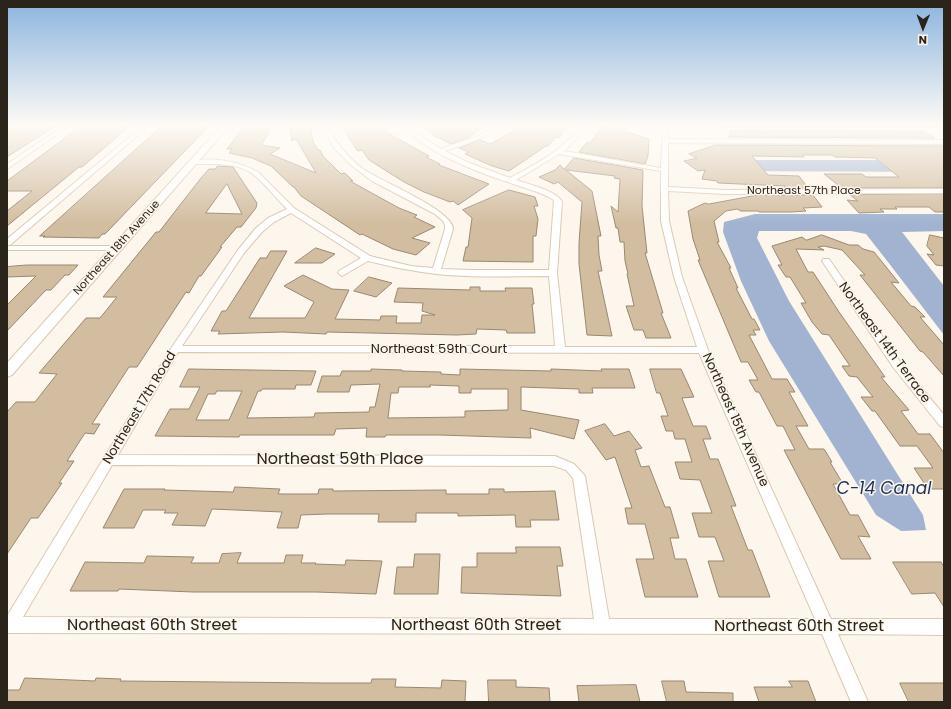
<!DOCTYPE html>
<html>
<head>
<meta charset="utf-8">
<style>
	body { margin:0 }
	#map { position:relative; width:951px; height:709px; overflow:hidden; background:#fdf6ec; font-family:Poppins,sans-serif }
	canvas { display:block }
	.frame { position:absolute; inset:0; border:8px solid #2b241b; pointer-events:none }
	.north { position:absolute; left:903px; top:8px; width:40px; height:40px; -webkit-text-stroke:3px #fdf6ec; paint-order:stroke; rotate:181deg; font-size:11px; font-weight:700; line-height:16px; text-align:center; color:#2b241b }
	.north::after { content:''; display:block; margin:auto; width:14px; height:18px; background:#2b241b; clip-path:polygon(50% 0,100% 100%,50% 72%,0 100%) }
</style>
</head>
<body>
<div id="map">
<canvas width="951" height="709"></canvas>
<div class="frame"></div>
<div class="north">N</div>
</div>
<script>
const ctx = document.querySelector('canvas').getContext('2d');
ctx.lineJoin = 'round';
function fillPath(path, color) {
  ctx.fillStyle = color;
  ctx.fill(path, 'evenodd');
}
function strokePath(path, color, width, dash) {
  ctx.strokeStyle = color;
  ctx.lineWidth = width;
  ctx.lineCap = dash ? 'butt' : 'round';
  ctx.setLineDash(dash || []);
  ctx.stroke(path);
}
function label(font, color, halo, rows, align = 'center') {
  ctx.font = font + ' Poppins,sans-serif';
  ctx.lineWidth = 3;
  ctx.setLineDash([]);
  ctx.textBaseline = 'middle';
  ctx.strokeStyle = halo;
  ctx.fillStyle = color;
  for (const [text, x, y, turn = 0] of rows) {
    ctx.save();
    ctx.translate(x, y);
    ctx.rotate((+turn || 0) * Math.PI / 180);
    ctx.textAlign = isNaN(turn) ? turn : align;
    if (halo) ctx.strokeText(text, 0, 0);
    ctx.fillText(text, 0, 0);
    ctx.restore();
  }
}
fillPath(new Path2D(`
	M708,125H944V128H717Z
	M717,160H944V172L725,171Z
	M755,214H944V231L902,232L944,286V335L888,262L866,234L851,231H759L757,238L789,301L923,515L926,530L901,531L876,515L769,341L741,281L723,232L724,222Z`), '#a1b3d0');
const building = new Path2D(`
	M7,125H57L7,157Z
	M74,125H131L82,167H79L7,226V211L32,191H7V181L77,129Z
	M163,125H210L105,234H102L99,238L43,237L45,236H40Z
	M297,125H310L313,142L318,150H320L323,156L341,174L345,173L353,181H350L399,208L417,215L414,217L435,227L412,238L430,243L416,255L393,249L362,234L360,235L301,196L294,187H293L271,166L252,158L229,153L232,149H227L243,128H272L261,145L280,148L270,154L316,173L296,139L292,141L290,126H297Z
	M341,125H382L388,129L386,132L429,156L426,157L440,164L439,165L489,184L458,205L453,201L450,202L424,192L404,182L369,160L362,150L358,151Z
	M423,125H484L470,137L451,144L435,136Z
	M524,125H567L559,138L556,137L548,146H546L509,171L492,166L465,154L469,152L459,148L480,140L490,144Z
	M601,125H625L624,131L649,139L648,156L645,164L579,152L587,142L590,143L599,131Z
	M745,130L923,131L935,138L729,137L730,131Z
	M716,145L944,146V188H842L824,174H862L866,177H899L875,158L835,157L832,155H802L804,157L752,156L768,175L799,176L808,188H785V186L718,183L717,181L702,179L705,170L698,171L684,161L697,158L689,154Z
	M574,158L643,170L642,206L647,253H645L663,313H661L671,338H646L643,330H634L626,306H634L627,274H628L625,261L624,242H620L618,228H616L611,206L618,212L620,179L614,178L615,176L566,170L592,191L601,236H598L599,255L602,271H598L612,336L587,335L579,264V243L582,202L558,182L554,184L539,177L555,170L560,165L564,169Z
	M218,166L233,167L257,203L256,208L241,227H237L220,247H222L201,276H199L189,293L186,292L137,367H129L92,424H100L94,434L85,433L67,461H74L59,483H62L38,518H31L7,554V412L16,402H35L57,374L39,373L86,318H100L117,297H103L156,232H159L201,178L209,169H215ZM227,184L242,214L206,213Z
	M509,190L535,197L538,206H534L538,219L536,236H533V262L463,261L466,247H468L472,218L463,210Z
	M944,194V212H935L929,207H895L897,209H880L884,212L859,213L847,200L858,201L850,195Z
	M758,195H813L822,207L803,208L806,211L792,212H759L758,211H741L737,209L726,211L714,221L719,242H717L731,268H729L738,288H736L752,319H754L760,330H753L756,335H749L772,379H787L795,392H789L808,426H796L809,449H824L832,462H830L843,484H833L850,515H858L870,537L858,536L871,559H841L784,450H795L783,426H777L759,392H756L749,380H758L748,362H741L698,260H700L693,239L688,211L705,203L708,204Z
	M822,235L849,245H858L863,249L874,252L899,283L891,282L911,306L915,307L925,317H920L944,345V376L923,352L920,351L860,275H865L842,250L824,246L818,247L824,250L796,249L808,272H813L839,312L885,377H881L909,410L901,411L918,434H930L944,453V489H928L914,468H933L917,446H900L875,411H872L861,397H873L857,377L849,376L842,366H850L829,335L822,334L812,322L801,303H806L790,277H786L778,265H782L772,246L802,237L806,240Z
	M930,235L944,238V266L936,265L927,254L934,255L927,246Z
	M316,248L335,254L322,263H295Z
	M271,251H287L249,318H305L314,302L284,286L303,275L332,289L349,290L335,319L380,320L381,316H397L396,323H421L422,315H435L422,311L423,303L394,302L398,288L470,290V287H480V291H506L505,288H532L534,304H532L535,333H507L506,330L477,329L476,334L457,335L327,332L326,334L283,332L218,334L220,331H211L222,311H226L260,258H266Z
	M27,265H78L69,275H65L51,290H46L7,331V305L36,276L7,277V267Z
	M369,277L392,283L376,297L354,291Z
	M189,369L316,371L311,385H296L295,389H262L261,391H258L247,418L314,417L315,413L369,412L370,407H375L380,384L351,385L349,392H317L322,376H340L342,371H371V369L402,370V371L441,372V374L460,375V369L551,371V369L602,371L601,369H629L635,388H592L593,393H579V389L521,387V410L579,420L574,439L530,428L531,438L440,435H386L385,437H366L367,428L336,429L334,435H240L239,437L155,436L170,409H189L200,387H180ZM430,385L459,386V393H471V389H508V410L465,411V417L388,418L391,393H398L399,387H430ZM217,391H242L229,420H196L208,394H215Z
	M650,369H681L694,397L682,398L693,426H706L711,439H703L710,459H718L736,506H731L748,550H752L770,597H719L708,561H724L715,537H699L692,513H712L700,480L680,479L675,462H692L685,439H675L673,431H666L661,416H668L660,393H657Z
	M605,424L614,436L629,431L642,448L635,450L641,467L649,466L665,507H670L679,538H670L675,559H686L698,597H645L636,559H654L645,524H628L625,508H632L615,457L606,460L585,431Z
	M235,487L280,489L278,494H318L319,489H333V491L446,490V494H489V489H504V492L555,491L559,520H530L531,527H516L515,515L458,516V513H416V522H378L379,514H327L301,515L298,528H277L282,512L212,509L205,526L172,525L178,513H164L166,510H143L134,528H103L124,489H165L164,490L233,492Z
	M516,547H560L563,566H557L561,596L461,593L462,567H477V553H516Z
	M241,553L237,563H284L286,555H303L301,563H316L315,564L345,565L346,560L382,561L376,594L316,592H193L119,589L118,591H70L85,562L144,563L147,556L194,557L191,563H219L222,554Z
	M415,554H440L438,594H394L397,567H413Z
	M893,562H941L944,567V607L935,593L912,594Z
	M25,678L95,681L96,678L121,679L120,681L325,683H371L372,679H396L395,687L441,688L442,680L466,681L465,702H7V690H19Z
	M488,680H516V687L549,688L550,702H489Z
	M662,681H684L686,692L733,693V702H667Z
	M789,681H808L816,702H759L754,687H792Z
	M900,683H944V702H909Z
	M636,685L640,702H579L577,686Z`);
fillPath(building, '#d2bda0');
strokePath(building, '#978871', 1);
const street = new Path2D(`
	M65,125H71L7,169V164Z
	M144,125H150L10,245H7V239Z
	M321,125H327C336,143 347,157 363,169C380,181 453,210 453,229L441,269L470,270H549L554,200C540,191 523,188 508,182C479,173 420,150 403,125H409L422,137L441,149L478,136L497,125H504L482,138L445,151L467,162L510,178C536,164 564,150 581,125H587L580,135L564,151L661,168L663,125H669L668,139L944,140V144L668,143V187L725,190L944,189V193L725,194L668,191L669,221L682,277L708,350L831,619H944V635L838,634L868,702H851L822,634L7,633V616L172,347L238,250L256,228L268,218L287,209C276,198 266,185 254,175C239,162 213,164 194,164L192,163V161C213,157 239,161 258,172L294,208L370,256L411,266L433,268L445,229V225L443,221L435,214L372,181L351,165L334,148ZM559,154L661,171V221L674,277L697,347H565L557,273L562,202C558,191 527,184 516,180ZM291,213L361,258L339,271L338,273L342,276L368,261C382,264 396,268 410,270C456,279 503,276 549,276L555,346H182L244,253L262,232L274,222ZM178,352L699,353L815,619H609L585,476L574,464L555,456L118,455ZM112,465L554,466L566,470L573,478L594,619L23,617Z
	M7,246H117L121,248L117,250H7Z
	M823,259H829L901,363L944,415V427L940,426L893,367L822,261Z`);
const secondary = new Path2D(`
	M222,125H230L12,375L7,377V363Z`);
strokePath(street, '#dac9b1', 2);
strokePath(secondary, '#dac9b1', 2);
fillPath(street, '#fff');
fillPath(secondary, '#fff');
const sky = ctx.createLinearGradient(0, 0, 0, 224);
sky.addColorStop(0, '#8bb4de');
sky.addColorStop(0.56, '#fefbf6');
sky.addColorStop(1, '#fefbf600');
ctx.fillStyle = sky;
ctx.fillRect(0, 0, 951, 224);
label('11px', '#2b241b', '#fdf6ec', [
	["Northeast 57th Place",804,191],
	["Northeast 18th Avenue",117,248,-48]
]);
label('13px', '#2b241b', '#fdf6ec', [
	["Northeast 14th Terrace",884,343,54],
	["Northeast 59th Court",439,350],
	["Northeast 17th Road",140,408,-59],
	["Northeast 15th Avenue",735,420,66]
]);
label('16px', '#2b241b', '#fdf6ec', [
	["Northeast 59th Place",340,460],
	["Northeast 60th Street",152,626],
	["Northeast 60th Street",476,626],
	["Northeast 60th Street",799,627]
]);
label('italic 17px', '#1b335b', '#fdf6ec', [
	["C-14 Canal",884,490]
]);
</script>
</body>
</html>
